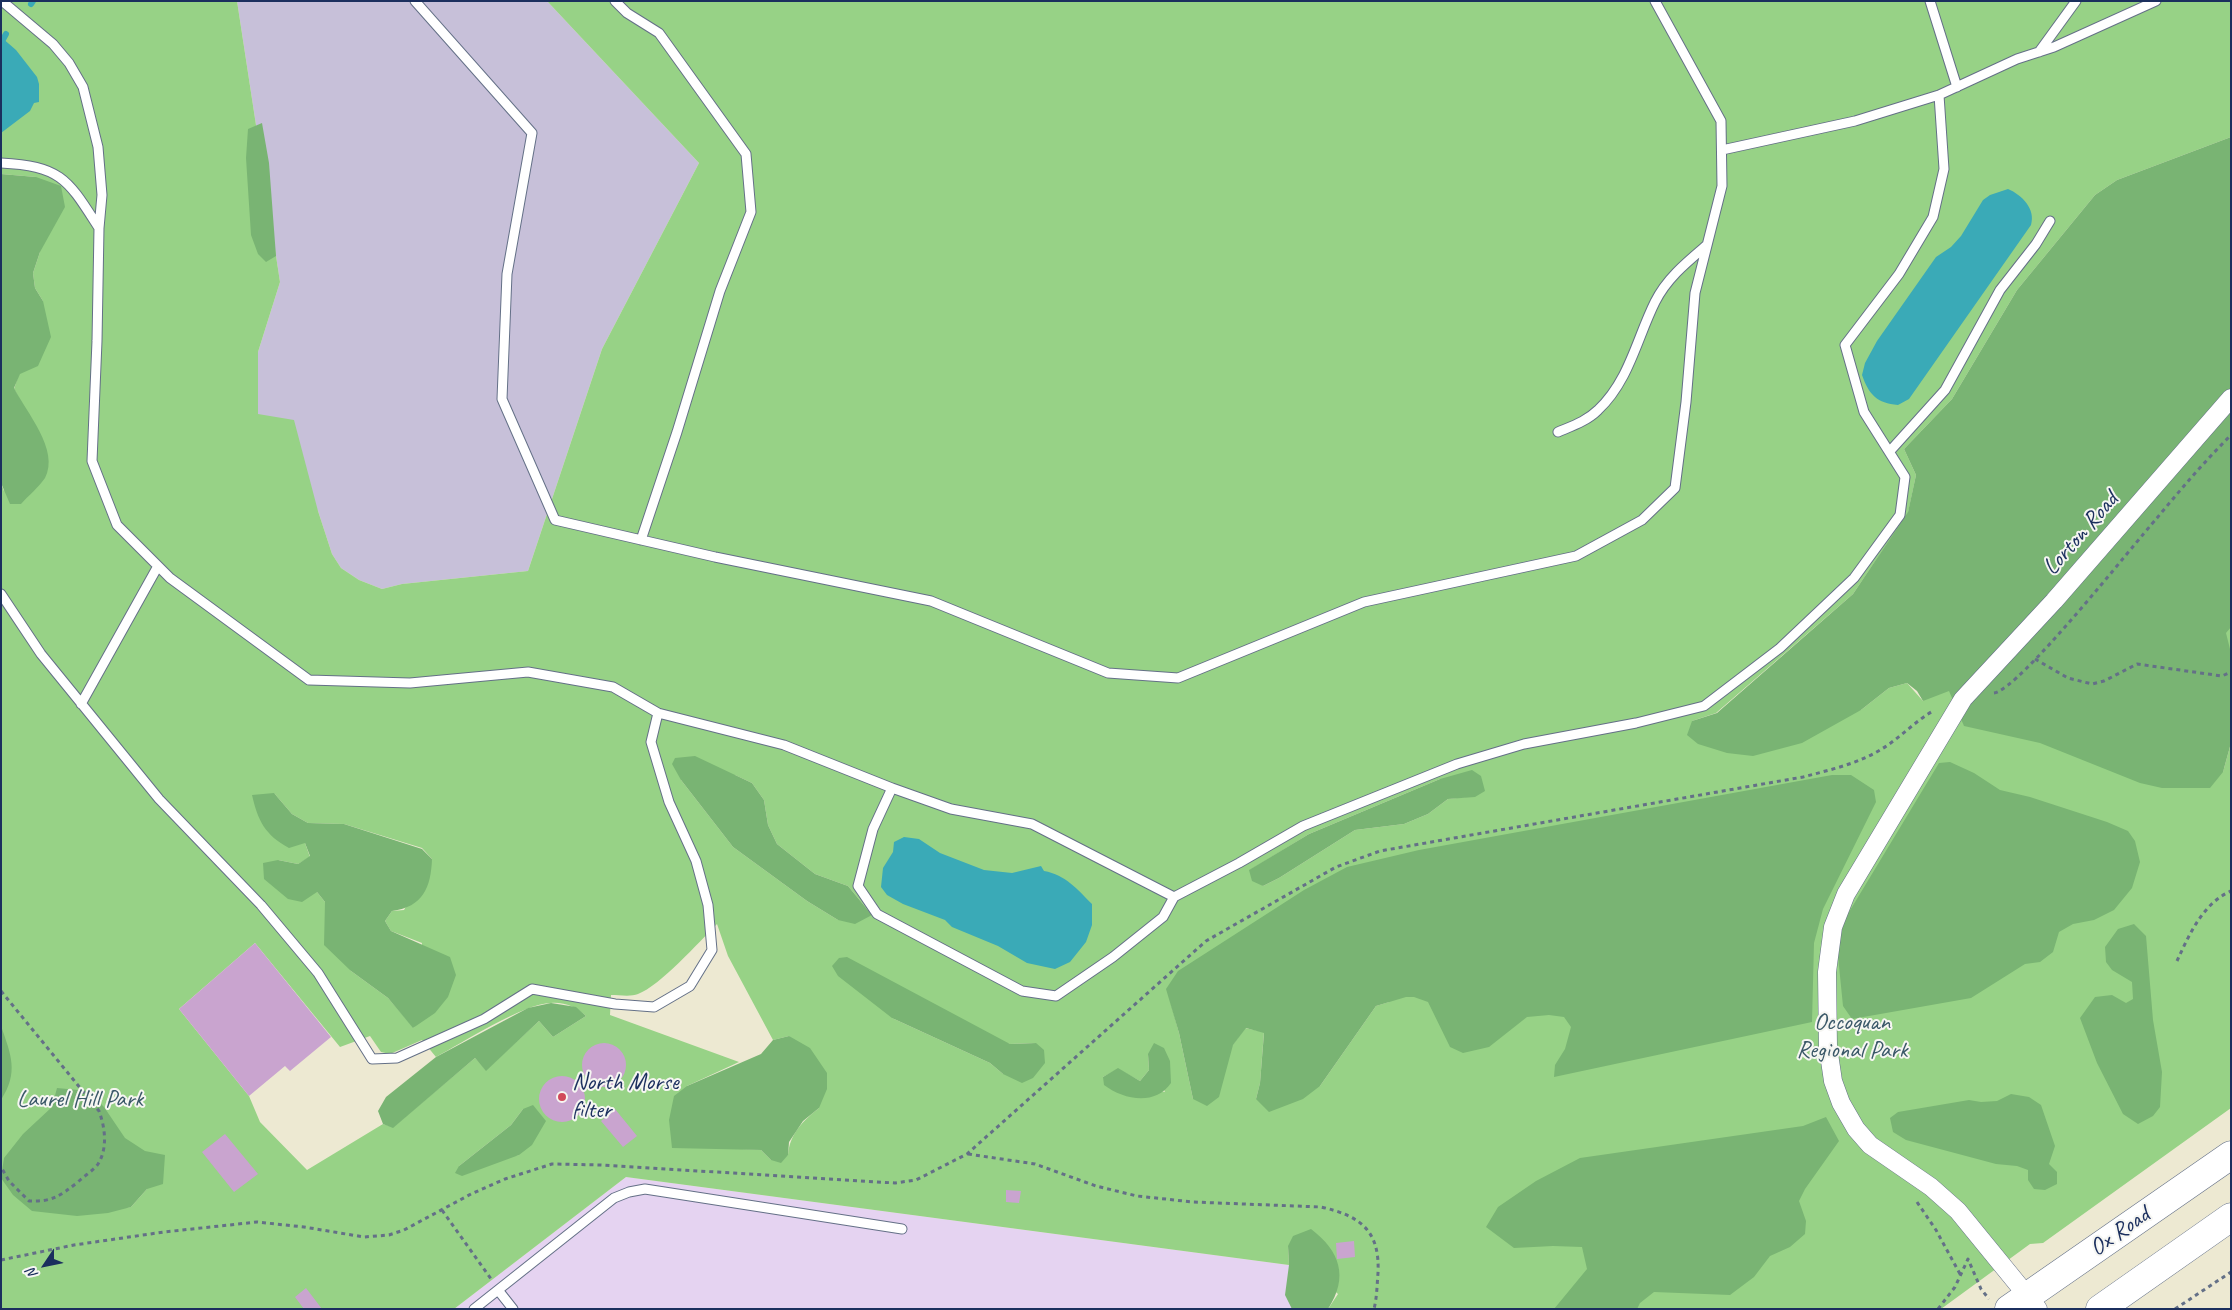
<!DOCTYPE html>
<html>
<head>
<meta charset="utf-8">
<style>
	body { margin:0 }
	#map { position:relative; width:2232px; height:1310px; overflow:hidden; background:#ede9d2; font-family:Caveat,sans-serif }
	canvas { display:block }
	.frame { position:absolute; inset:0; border:2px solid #1b2f5e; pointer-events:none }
	.north { position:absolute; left:20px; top:1240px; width:50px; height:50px; -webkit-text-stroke:4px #f6f6f2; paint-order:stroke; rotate:236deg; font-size:14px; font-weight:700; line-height:20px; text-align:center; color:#1b2f5e }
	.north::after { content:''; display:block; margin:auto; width:18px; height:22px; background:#1b2f5e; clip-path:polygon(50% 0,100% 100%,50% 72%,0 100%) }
</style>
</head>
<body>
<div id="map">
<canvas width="2232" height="1310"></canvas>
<div class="frame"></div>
<div class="north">N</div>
</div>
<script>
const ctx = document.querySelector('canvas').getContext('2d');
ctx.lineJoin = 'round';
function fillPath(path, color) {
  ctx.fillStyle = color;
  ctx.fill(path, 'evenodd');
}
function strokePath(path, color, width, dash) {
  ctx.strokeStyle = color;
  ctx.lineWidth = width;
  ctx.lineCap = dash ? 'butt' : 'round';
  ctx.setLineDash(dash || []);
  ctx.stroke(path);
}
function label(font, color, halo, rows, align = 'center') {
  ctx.font = font + ' Caveat,sans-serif';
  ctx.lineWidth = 4;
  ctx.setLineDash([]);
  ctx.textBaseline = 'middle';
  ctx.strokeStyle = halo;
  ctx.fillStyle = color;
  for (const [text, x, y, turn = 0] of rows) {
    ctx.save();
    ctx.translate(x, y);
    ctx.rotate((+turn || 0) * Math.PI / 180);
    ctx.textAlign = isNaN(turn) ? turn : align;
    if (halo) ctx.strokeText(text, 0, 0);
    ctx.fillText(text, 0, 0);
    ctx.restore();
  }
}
fillPath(new Path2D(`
	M626,1177L1289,1265L1302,1309H454Z`), '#e5d3f1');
fillPath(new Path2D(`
	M237,1H547L699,163L602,349L528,571L402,584L382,589L359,580L341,568L332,554L318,511L258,414V352L280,282Z`), '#c7c0d9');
fillPath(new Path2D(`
	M1,1H237L280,282L258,352V414L294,420L318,511L332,554L341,568L359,580L382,589L402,584L528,571L602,349L699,163L547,1H2231V137L2117,180L2095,195L2017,290L1952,399L1904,449L1916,475L1908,513L1853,594L1716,713L1692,721L1861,710L1889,688L1907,683L1923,701L2231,366V669L2223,772L2231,743V1108L2043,1243L2030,1244L1941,1309H1328L1338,1294L1288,1246L1289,1265L626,1177L454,1309H1V483L4,491L27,413L14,389L43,301L35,288L33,273L40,252L36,177L1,174ZM735,775L752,783L764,800L768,825L777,844L815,874L848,886L872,915L838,920L807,901L733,847L681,780ZM1440,779L1475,796L1448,799L1428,814L1404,824L1355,830L1279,878L1263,886L1250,870L1309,834ZM274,793L292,814L308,823L344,824L422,848L432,859L404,910L392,911L385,921L391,931L422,943L414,1028L388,998L351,971L325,920V902L317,892L278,860L298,864L310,857L305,843ZM717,924L728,956L773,1040L789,1036L819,1108C803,1121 790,1133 788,1155L771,1160L761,1150L742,1149L687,1086L739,1062L610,1015L611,995C619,995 631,997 638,994C660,986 699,942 717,924ZM255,943L340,1047L370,1036L381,1052L390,1054L422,1040L436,1057C462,1043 524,1003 551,1003C565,1002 576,1007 586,1016L553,1037L539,1021L486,1070L475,1058L393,1127L383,1124L307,1170L260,1122L249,1096L179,1009ZM1167,989L1389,1002L1376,1006L1320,1086L1256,1099L1260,1083L1264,1032L1245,1028L1193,1099L1179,1033ZM892,1018L1010,1044L1036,1043L1003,1074L990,1063ZM1148,1054L1165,1092L1103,1077L1118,1069L1140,1081L1149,1070ZM523,1109L519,1155L459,1166L511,1125ZM147,1189L131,1207L71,1214Z`), '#97d286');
fillPath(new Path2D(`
	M262,123L269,163L276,256L266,262L258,254L251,235L246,158L248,129Z
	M2231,137V627L2226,633L2231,653V743L2223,772L2210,788H2162L2140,783L2040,743L1964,726L1949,691L1923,701L1917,691L1907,683L1889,688L1861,710L1802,743L1753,756L1727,753L1698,744L1687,735L1692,721L1717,713L1853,594L1908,512L1916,475L1904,449L1952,399L2017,290L2095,195L2117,180Z
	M1,174L36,177L61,186L65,207L40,252L33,273L35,288L43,301L51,337L38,366L20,374L14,388C26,412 60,450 45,478C39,487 28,496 21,504H10L1,483Z
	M695,756L752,783L764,800L768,825L777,844L815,874L848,886L872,915L855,924L838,920L807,901L733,847L681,780L672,764L675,758Z
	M1950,762L1974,773L2000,790L2030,797L2107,822L2128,831L2135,841L2140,862L2132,888L2114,910L2094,920L2073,924L2059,932L2053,952L2040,962L2025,964L1971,998L1852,1019L1843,1006L1837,946L1846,917L1939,763Z
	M1472,770L1481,776L1485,791L1475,797L1448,799L1428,814L1404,824L1355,830L1279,878L1263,886L1252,881L1249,870L1309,834L1440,779Z
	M1832,775H1851L1874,790L1876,802L1823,909L1814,943L1812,1022L1554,1077L1555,1065L1565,1049L1571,1027L1564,1017L1549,1015L1527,1017L1489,1047L1463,1053L1450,1047L1428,1002L1414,997H1406L1376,1006L1320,1086L1303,1099L1269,1112L1256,1099L1260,1083L1264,1033L1246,1028L1233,1045L1219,1097L1207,1106L1193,1099L1179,1033L1166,989L1178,971L1304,890L1347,867L1419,850Z
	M274,793L292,814L308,823L344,824L422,849L432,859C431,887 423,907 392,911L385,921L391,931L450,957L456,975L448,997L435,1013L413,1028L388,998L351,971L324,945L325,902L317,892L302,902L288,899L264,879L263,863L278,860L298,864L310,856L305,843L289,848C265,835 258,821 252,795Z
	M2134,924L2146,936L2153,1020L2162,1072L2160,1107L2153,1116L2138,1124L2123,1114L2097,1063L2080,1018L2095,997L2112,995L2126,1003L2133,999L2132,982L2112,970L2106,962L2105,947L2118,929Z
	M847,957L1010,1044L1036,1043L1044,1050L1045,1063L1033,1078L1022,1083L1003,1074L990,1063L892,1018L838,976L832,966L839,958Z
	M551,1003L576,1007L586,1016L553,1037L539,1021L486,1071L475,1058L393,1128L383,1124L378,1111L386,1097L436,1057L528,1008Z
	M1,1026C11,1055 19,1072 1,1100Z
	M789,1036L810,1048L827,1073V1089L819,1108L803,1121L789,1142L788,1155L781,1163L771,1160L761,1150L672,1148L669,1120L674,1096L687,1086L761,1054L773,1040Z
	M1154,1043L1164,1048L1170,1061L1171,1083C1155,1106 1124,1100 1104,1085L1103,1077L1118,1068L1140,1081L1149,1070L1148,1054Z
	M57,1088L88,1091L104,1107L125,1138L145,1151L165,1155L163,1184L147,1189L131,1207L108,1213L77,1216L32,1211L13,1195L1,1178L4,1158L23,1134L52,1107Z
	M2011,1094L2029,1097L2041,1105L2055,1146L2049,1164L2057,1172V1184L2045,1190L2034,1189L2028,1180V1170L2017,1166L1996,1164L1906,1140L1893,1132L1890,1118L1898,1112L1969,1100L1981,1102L1997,1101Z
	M533,1105L546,1121L532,1145L519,1155L462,1176L455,1173L459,1166L511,1125L523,1109Z
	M1826,1117L1839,1141L1805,1189L1799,1201L1806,1221L1805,1234L1790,1247L1770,1256L1754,1277L1730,1295L1654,1292L1640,1303L1637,1309H1554L1587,1269L1582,1247L1553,1246L1514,1248L1486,1227L1498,1207L1536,1181L1580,1158L1803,1126Z
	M1311,1229C1340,1251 1349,1277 1328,1309H1292L1285,1295L1289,1265L1288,1246L1293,1236Z`), '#79b473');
fillPath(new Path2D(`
	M1,37L16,50L37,77L39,84V102L34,103L30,111L1,133Z
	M2008,189C2022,195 2036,209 2031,225L1909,399L1898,405C1877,403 1869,395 1862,375L1865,363L1877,341L1936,257L1951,247L1961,236L1983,200L1990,195Z
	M904,837L919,839L940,853L984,870L1012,873L1041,866L1044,871C1066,875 1077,889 1092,904V925L1086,942L1070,962L1055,969L1027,963L998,946L952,927L945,920L903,904L887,895L881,887L883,868L893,852L894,842Z`), '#3aaab7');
strokePath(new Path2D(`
	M31,4L33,1
	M1,43L6,34`), '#3aaab7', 6);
fillPath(new Path2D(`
	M255,943L331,1037L290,1071L285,1066L249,1096L179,1009Z
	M582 1065a22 22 0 1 1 44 0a22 22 0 1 1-44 0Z
	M539 1099a23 23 0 1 1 46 0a23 23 0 1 1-46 0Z
	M615,1109L637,1136L623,1147L601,1121Z
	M225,1134L258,1174L234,1192L202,1152Z
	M1006,1190L1021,1191L1019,1203L1006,1202Z
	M1354,1241L1355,1257L1337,1259L1336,1243Z
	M306,1288L322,1309H304L295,1297Z`), '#c9a4cf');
const lane = new Path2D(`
	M415,1L532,133L507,274L502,399L555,520L715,557L931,601L1108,673L1178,678L1364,602L1576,556L1642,520L1675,488L1686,402L1695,293L1722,186L1721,121L1655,1
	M615,1L627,13L659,33L746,154L751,212L720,291L677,432L641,540
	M1930,1L1957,87
	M2039,52L2076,1
	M1722,150L1855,121L1939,95L2017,59L2054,47L2156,1
	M1,163C62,166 68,180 99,228
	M1558,432C1572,426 1587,421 1598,410C1629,381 1637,338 1655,302C1667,278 1687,262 1707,245
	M1890,451L1945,390L2000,290L2036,244L2050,221
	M1,594L41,654L159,799L261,905L318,973L372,1059L397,1058L484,1019L532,989L615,1004L654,1007L690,986L712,950L708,905L696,861L669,802L651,742L658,713L613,687L528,672L410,683L309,680L170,578L117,525L92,461L97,341L99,228L102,195L98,147L83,87L69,63L53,44L2,1
	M81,704L158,566
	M658,713L784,745L892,788L873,829L858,886L877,914L1022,991L1056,996L1113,957L1163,917L1174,897L1032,824L951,809L892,788
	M1174,897L1239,863L1303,826L1457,764L1524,744L1636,723L1704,706L1780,648L1854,578L1900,515L1905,477L1864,412L1845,345L1899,274L1933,217L1944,169L1939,95
	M498,1290L513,1309
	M474,1309L614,1198L629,1192L645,1189L902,1229`);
const street = new Path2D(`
	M2038,1309L1958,1211L1931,1187L1870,1145L1856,1129L1841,1103L1833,1081L1828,1047L1827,972L1833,927L1846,894L1963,699L2054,601L2231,398`);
const highway = new Path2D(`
	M2009,1309L2231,1155
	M2100,1309L2231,1217`);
strokePath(lane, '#647087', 11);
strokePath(street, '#647087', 19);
strokePath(highway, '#647087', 29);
strokePath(new Path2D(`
	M2035,659L2068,678L2092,684L2104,681L2137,664L2222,676L2231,672
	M1994,693C2019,690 2133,545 2157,518C2181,489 2205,461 2231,435
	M2177,961C2189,935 2203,903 2231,891
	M1,991L99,1111C105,1127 108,1148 98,1164C94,1170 84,1176 78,1182C60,1196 52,1202 29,1201L9,1181L1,1167
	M968,1154L1035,1164L1096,1186L1137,1196L1193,1202L1321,1207C1361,1216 1380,1231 1378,1273C1377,1285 1377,1297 1374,1309
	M1917,1202L1936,1230L1960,1274
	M442,1210L491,1279
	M1,1260L74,1245L164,1232L257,1222L304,1227L364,1237L389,1235L404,1230L471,1194L505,1179L552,1164L601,1165L895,1183L916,1180L967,1154L1206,941L1336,867L1380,851L1803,777C1829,770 1857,764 1880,750C1899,739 1914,722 1933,711
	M1938,1309L1955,1287L1968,1259L1981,1289L1989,1299
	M2175,1309L2231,1272`), '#647087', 3, [4, 4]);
strokePath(lane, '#fff', 9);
strokePath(street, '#fff', 18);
strokePath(highway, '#fff', 28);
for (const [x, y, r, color] of [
	[562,1097,5,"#d1495b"]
]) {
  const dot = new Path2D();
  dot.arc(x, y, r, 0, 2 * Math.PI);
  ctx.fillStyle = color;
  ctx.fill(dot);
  strokePath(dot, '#f6f6f2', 2);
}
label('24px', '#1b2f5e', '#f6f6f2', [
	["Lorton Road",2081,534,-49],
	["Ox Road",2120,1232,-35]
]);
label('24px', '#3a5868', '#f6f6f2', [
	["Occoquan",1852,1023],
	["Regional Park",1852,1051],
	["Laurel Hill Park",80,1100]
]);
label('24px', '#1b2f5e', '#f6f6f2', [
	["North Morse",572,1083],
	["filter",572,1111]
], 'left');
</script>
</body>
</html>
